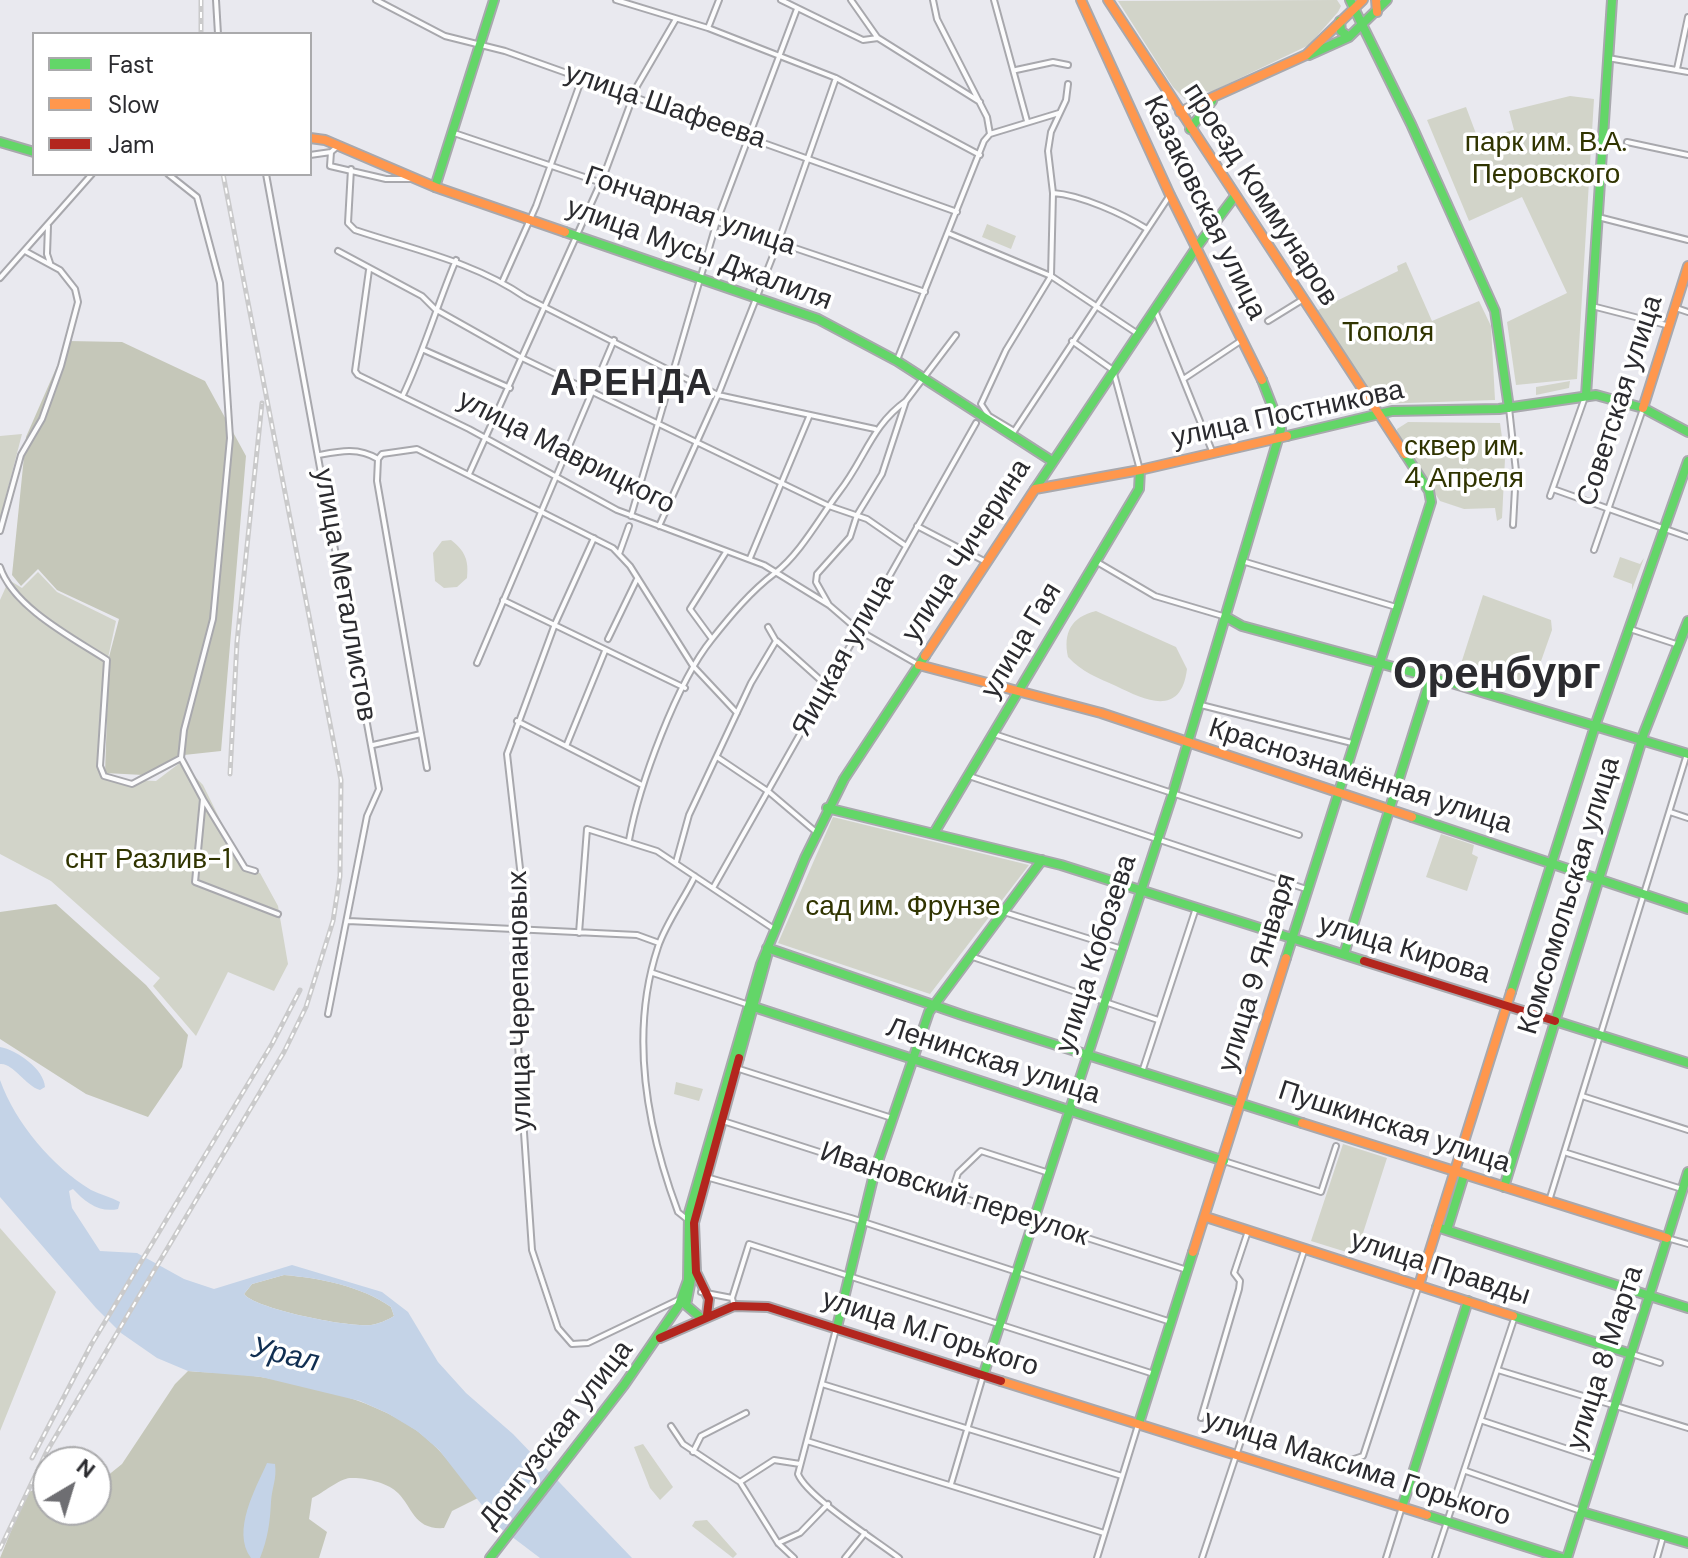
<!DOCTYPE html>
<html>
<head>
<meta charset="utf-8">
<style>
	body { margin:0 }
	#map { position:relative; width:1688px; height:1558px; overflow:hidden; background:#e9e9ef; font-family:"DM Sans",sans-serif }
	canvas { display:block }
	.legend { position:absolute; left:32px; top:32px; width:280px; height:144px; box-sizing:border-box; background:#fff; border:2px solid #aaaaac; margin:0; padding:10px 14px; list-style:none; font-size:24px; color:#2b2b2f }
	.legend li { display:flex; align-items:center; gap:16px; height:40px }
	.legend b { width:40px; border:2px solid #aaaaac }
	.north { position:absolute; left:32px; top:1446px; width:80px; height:80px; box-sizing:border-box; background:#fff; border:2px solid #aaaaac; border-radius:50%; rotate:38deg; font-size:22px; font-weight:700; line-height:32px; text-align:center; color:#2b2b2f }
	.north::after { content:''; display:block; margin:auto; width:28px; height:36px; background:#6e6e72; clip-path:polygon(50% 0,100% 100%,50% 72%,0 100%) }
</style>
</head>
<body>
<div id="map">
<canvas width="1688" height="1558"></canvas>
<ul class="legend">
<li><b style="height:10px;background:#63d668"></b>Fast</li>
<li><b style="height:10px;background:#ff974d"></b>Slow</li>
<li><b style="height:10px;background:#b3261e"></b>Jam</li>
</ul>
<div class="north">N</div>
</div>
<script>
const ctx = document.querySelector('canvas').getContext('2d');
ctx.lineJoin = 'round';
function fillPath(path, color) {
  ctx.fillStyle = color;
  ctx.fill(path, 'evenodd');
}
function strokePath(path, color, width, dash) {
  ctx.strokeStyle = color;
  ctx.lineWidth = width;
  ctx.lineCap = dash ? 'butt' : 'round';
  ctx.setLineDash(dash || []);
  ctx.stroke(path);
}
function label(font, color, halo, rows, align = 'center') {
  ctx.font = font + ' "DM Sans",sans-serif';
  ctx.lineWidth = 7;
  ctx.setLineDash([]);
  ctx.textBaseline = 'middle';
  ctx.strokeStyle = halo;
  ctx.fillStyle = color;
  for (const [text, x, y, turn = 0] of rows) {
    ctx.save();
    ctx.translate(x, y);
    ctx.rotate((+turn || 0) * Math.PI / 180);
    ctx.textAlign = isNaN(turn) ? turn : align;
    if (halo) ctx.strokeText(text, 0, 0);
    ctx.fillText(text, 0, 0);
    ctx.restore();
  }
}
fillPath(new Path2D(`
	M1337,0L1341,6L1338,12L1309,45L1211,92L1196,90L1187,101L1173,87L1118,1Z
	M1570,96L1594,99L1577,379L1516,385L1507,322L1567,293L1522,197L1469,221L1427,120L1466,107L1478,139L1514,130L1509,111Z
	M987,224L1016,236L1011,249L982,237Z
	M1406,262L1432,321L1479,301L1491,326L1495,400L1379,404L1316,311L1398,271L1397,266Z
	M1570,381L1569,388L1536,395V387Z
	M1408,422L1500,423L1505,459L1502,518L1497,521L1495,508L1464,509L1440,501L1398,437L1397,429Z
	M22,434L0,519V436Z
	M451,540C465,551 469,560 467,578L457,587L444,588L435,581L433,553L442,541Z
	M1620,557L1640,564L1644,558L1632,590V584L1613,577Z
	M38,572L57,592L116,621L108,658L102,779L156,781L181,762L203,785L244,868L260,873L278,906L288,964L274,991L228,972L196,1036L153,986L160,978L51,881L0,854V600L9,580L22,588Z
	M1483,595L1551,620L1552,630L1534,681L1529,687L1520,689L1459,670Z
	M1096,611L1176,647L1187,669C1181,718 1145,700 1116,686C1098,678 1082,672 1068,657C1063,633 1071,617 1096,611Z
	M833,817L1029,865L930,994L778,943Z
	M1441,834L1474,845L1472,854L1478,857L1467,891L1426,877Z
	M676,1082L703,1089L699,1101L674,1094Z
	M1343,1144L1387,1158L1356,1255L1311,1241Z
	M0,1228L56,1292L0,1431Z
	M643,1444L673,1487L660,1500L650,1488L634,1447Z
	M707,1520L737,1554L733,1558L692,1526L695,1521Z`), '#d2d4c9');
fillPath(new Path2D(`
	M68,341L122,342L205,381L246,456L221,751L184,755L143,775L105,773L109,657L119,619L57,590L38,569L21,586L12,575L26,437Z
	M56,904L146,985L188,1035L182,1067L148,1117L86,1094L0,1039V912Z
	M284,1275C320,1278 361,1286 391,1307L394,1316C388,1320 378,1324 371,1325C351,1328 255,1309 244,1294L252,1284Z
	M188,1371C204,1373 221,1372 237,1374C293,1380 370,1397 416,1430C441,1448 459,1474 478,1498L452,1511L444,1528C414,1530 413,1508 398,1493C389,1483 364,1477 350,1478C339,1479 323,1493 312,1498L309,1519L327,1532L319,1558H0L27,1492L48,1487V1510H68L69,1514L72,1510H96V1485L122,1464L175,1384Z`), '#c5c7b9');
fillPath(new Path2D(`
	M0,1047C17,1050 44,1069 45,1087L40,1090C25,1085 12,1062 0,1064Z
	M0,1080C16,1124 52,1166 91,1190C101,1195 111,1197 120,1202L118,1209C99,1213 85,1202 73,1189L69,1191L72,1208L100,1251L137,1253L184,1279L214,1289L292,1265L382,1292L408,1312L438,1362L466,1393L513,1434L632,1558H540L499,1527L439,1450L417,1431L387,1413L360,1401L261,1377L188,1371L157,1358L121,1333L96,1308L0,1197ZM284,1275C320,1278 361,1286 391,1307L394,1316C388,1320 378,1324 371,1325C351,1328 255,1309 244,1294L252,1284Z
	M267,1463L275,1464C277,1479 272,1487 271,1502C270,1522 268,1538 260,1558H251C231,1531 256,1488 267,1463Z`), '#c4d3e7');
const street = new Path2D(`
	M216,0L218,34
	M376,0L445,36L505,51L957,212
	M616,0L708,28L836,78L980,155
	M781,0L863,40L878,38L980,102
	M851,0L877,37
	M933,0L937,19L987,117L990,134
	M994,0L1027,121
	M708,28L719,0
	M1608,58L1688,72
	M1677,69L1688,17
	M1016,70L1053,62L1068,65
	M454,133L925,292
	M1627,142L1688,155
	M331,152L330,166L386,179H412
	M310,155L331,152L338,146
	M351,169L348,223L355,230C415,250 474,262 525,297L718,395L875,429
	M168,174L197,197L220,283L230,438L213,619L184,730L181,758
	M266,174L379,789L367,816L328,1014
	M1053,193C1081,195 1123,214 1147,229
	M1598,217L1688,240
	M48,226L47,254L50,263
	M948,233L1051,276L1138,334
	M338,251L422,296L435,309L522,358L829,506L867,519L906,546
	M369,270L355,371L358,375L469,429L617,510L764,565L829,605L858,630L919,665
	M0,278L92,174
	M503,280L536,206L582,78
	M1592,306L1670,326
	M1676,308L1688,312
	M1155,310L1212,451
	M1268,321L1302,300
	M1072,341L1113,370L1140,470
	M424,350L510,388
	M897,360L984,141L990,134L1059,113
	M1185,378L1242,340
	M403,395C424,351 437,305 456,260
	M1509,408L1516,471L1513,525
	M1014,431L989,416L981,404L1006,350L1051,276L1053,193L1048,151L1051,132L1066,100L1068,84
	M1013,433L1170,195
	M319,455C340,451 358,447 378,459
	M378,459L382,454L417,449L613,548L630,566L693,666L737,713
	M378,459L377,481L427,768
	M469,474L604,175L637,86L676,19
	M1553,489L1688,537
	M1550,496L1585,397
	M631,516L717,221L797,9
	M659,526L718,395L778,243L836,78
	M917,526L986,562
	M0,531L21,455L42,419L61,366L78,302L75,289L60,270L25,251
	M594,538L555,624L507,754L523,895L516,1015L532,1250L558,1328L572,1344L588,1343L680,1299
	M1594,550L1643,409
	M619,554L629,526
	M750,558L809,417
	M1242,561L1396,607
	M1097,562L1155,596L1226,617
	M0,567C13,607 73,638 107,660L100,766L104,776L132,784L181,758L203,799L195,882L278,914
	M503,600L685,688
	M829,605L816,582L817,574L850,537L857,515L882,474L906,401L956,335
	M1630,629L1679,645
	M608,639L637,579
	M712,639L690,609L726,552
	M777,641L826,685
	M477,663L614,340
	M1201,705L1352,743
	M517,721L642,785
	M994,734L1299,835
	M567,744L605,651
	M373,745L421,734
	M717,757L769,792L816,832
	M969,776L1306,889
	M203,799L245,868L255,871
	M1670,812L1688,818
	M629,840C639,785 677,682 712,639C731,615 751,591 775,573C800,554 820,517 839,492C865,459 871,426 906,401
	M676,862L689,815L751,683L776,641L768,627
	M713,888L976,423
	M1004,912L1122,949
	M348,921L637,935L659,943
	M579,933L587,829L657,851L774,929
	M970,956L1158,1020
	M653,973L749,1005
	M736,1068L892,1118
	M1142,1072L1196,908
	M1582,1096L1688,1130
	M723,1121L1187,1270
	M1567,1153L1682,1189
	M1224,1161L1321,1192L1336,1146
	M706,1177L851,1218L1171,1322
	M951,1194L958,1173L981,1151L1049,1173
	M1549,1201L1687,754
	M688,1220L678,1212C647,1129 629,1034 658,947C666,923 684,899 695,876
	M1667,1238L1688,1244
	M701,1292L732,1298
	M734,1306L732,1298L749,1244L1154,1374
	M836,1329L798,1474C807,1497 877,1541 899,1558
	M1632,1354L1660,1363
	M1498,1370L1688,1428
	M822,1384L1122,1476
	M1201,1418L1239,1289L1240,1281L1234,1273L1248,1231
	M1483,1421L1598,1459
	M671,1426L683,1444L740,1482L778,1543L794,1558
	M807,1441L1104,1533
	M693,1452L701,1436L746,1413
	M1331,1455L1348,1461L1363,1456L1419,1285
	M1466,1471L1581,1511
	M740,1482L774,1460L800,1464
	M951,1484L983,1376
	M778,1543L800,1533L828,1504
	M845,1558L865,1533
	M1097,1558L1138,1425
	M1202,1558L1305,1248
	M1386,1558L1402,1507
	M1435,1558L1515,1316
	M1657,1558L1663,1537`);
const fast = new Path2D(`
	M1350,0L1411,124L1495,311L1509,408
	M1340,21L1341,31L1349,37
	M1309,55L1349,37L1387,0
	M1190,129L1212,101
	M0,142L34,152
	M435,187L494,0
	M565,232L818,319L897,361L1052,461
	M1586,395L1612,0
	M1287,436L1392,411L1499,409L1596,395L1643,408L1688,432
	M1035,489L1196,248L1235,196
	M1226,617L1242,626L1445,681L1688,754
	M827,808L1061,865L1364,961
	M1412,817L1688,909
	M934,833L1139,489L1140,470
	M767,948L965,1016L1302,1123
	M1344,954L1431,677
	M1286,958L1431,502L1429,491L1405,454
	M1511,992L1595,726L1688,461
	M754,1007L1224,1161
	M1555,1021L1688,1063
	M739,1058L767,956
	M1504,1187L1644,733L1688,621
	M1437,1227L1650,1296
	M1447,1230L1464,1175
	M693,1269L686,1305L700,1317
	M1650,1296L1688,1308
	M1513,1316L1631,1354
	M837,1327L875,1170L929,1012L1042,860
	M984,1373L1172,796L1281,429L1262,380
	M1139,1423L1193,1252
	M1402,1507L1468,1301
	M1582,1512L1688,1543
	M1427,1515L1562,1558
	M490,1558L624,1385L679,1305L688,1280L689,1213L761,964L805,858L844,779L925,656
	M1567,1558L1688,1172`);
const slow = new Path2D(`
	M1081,0L1170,195L1262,380
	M1108,0L1405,454
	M1376,0L1377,12
	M1180,112L1306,55L1363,0
	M310,138L325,140L435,187L565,232
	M1643,408L1688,266
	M925,656L1035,489L1140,470L1287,436
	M919,665L1101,713L1412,817
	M1302,1123L1667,1238
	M1206,1217L1513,1316
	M1193,1252L1286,958
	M1419,1285L1511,992
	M1001,1381L1427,1515`);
const jam = new Path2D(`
	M1364,961L1555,1021
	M707,1315L709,1299L696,1272L694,1223L739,1058
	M660,1338L734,1306L768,1307L1001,1381`);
strokePath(street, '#a8a8ad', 8);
strokePath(fast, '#a8a8ad', 12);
strokePath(slow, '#a8a8ad', 12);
strokePath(jam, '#a8a8ad', 12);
strokePath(street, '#fcfcfd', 4);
strokePath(fast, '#63d668', 8);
strokePath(slow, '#ff974d', 8);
strokePath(jam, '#b3261e', 8);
const rail = new Path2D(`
	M201,0V34
	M230,774L237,642L262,403
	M32,1458L91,1345L272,1044L300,990
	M0,1549L47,1451L284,1052L306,1007L333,921L340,876L341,780L223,174`);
strokePath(rail, '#cacacb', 5);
strokePath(rail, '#fff', 2, [6]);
label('28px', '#2b2b2f', '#fff', [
	["улица Шафеева",665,107,19],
	["проезд Коммунаров",1260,195,57],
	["Казаковская улица",1204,208,64],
	["Гончарная улица",690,212,19],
	["улица Мусы Джалиля",699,255,20],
	["Советская улица",1621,401,-72],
	["улица Постникова",1288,415,-12],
	["улица Маврицкого",566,453,27],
	["улица Чичерина",967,551,-57],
	["улица Металлистов",344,595,80],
	["улица Гая",1022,641,-59],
	["Яицкая улица",844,656,-61],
	["Краснознамённая улица",1360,777,18],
	["Комсомольская улица",1570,896,-73],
	["улица Кирова",1404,950,17],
	["улица Кобозева",1097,954,-72],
	["улица 9 Января",1258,973,-73],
	["улица Черепановых",521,1001,-91],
	["Ленинская улица",993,1062,18],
	["Пушкинская улица",1394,1128,18],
	["Ивановский переулок",954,1195,18],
	["улица Правды",1440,1269,18],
	["улица М.Горького",930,1334,18],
	["улица 8 Марта",1606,1358,-72],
	["Донгузская улица",557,1435,-52],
	["улица Максима Горького",1357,1469,18]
]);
label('28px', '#303400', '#fff', [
	["парк им. В.А.",1546,144],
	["Перовского",1546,176],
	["Тополя",1388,334],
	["сквер им.",1464,448],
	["4 Апреля",1464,480],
	["снт Разлив-1",148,861],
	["сад им. Фрунзе",903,908]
]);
label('italic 30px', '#102e51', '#fff', [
	["Урал",285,1356,13]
]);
ctx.letterSpacing = '2px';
label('bold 36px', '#2b2b2f', '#fff', [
	["АРЕНДА",632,386]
]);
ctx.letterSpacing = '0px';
label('bold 44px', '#2b2b2f', '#fff', [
	["Оренбург",1497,676]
]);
</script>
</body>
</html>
